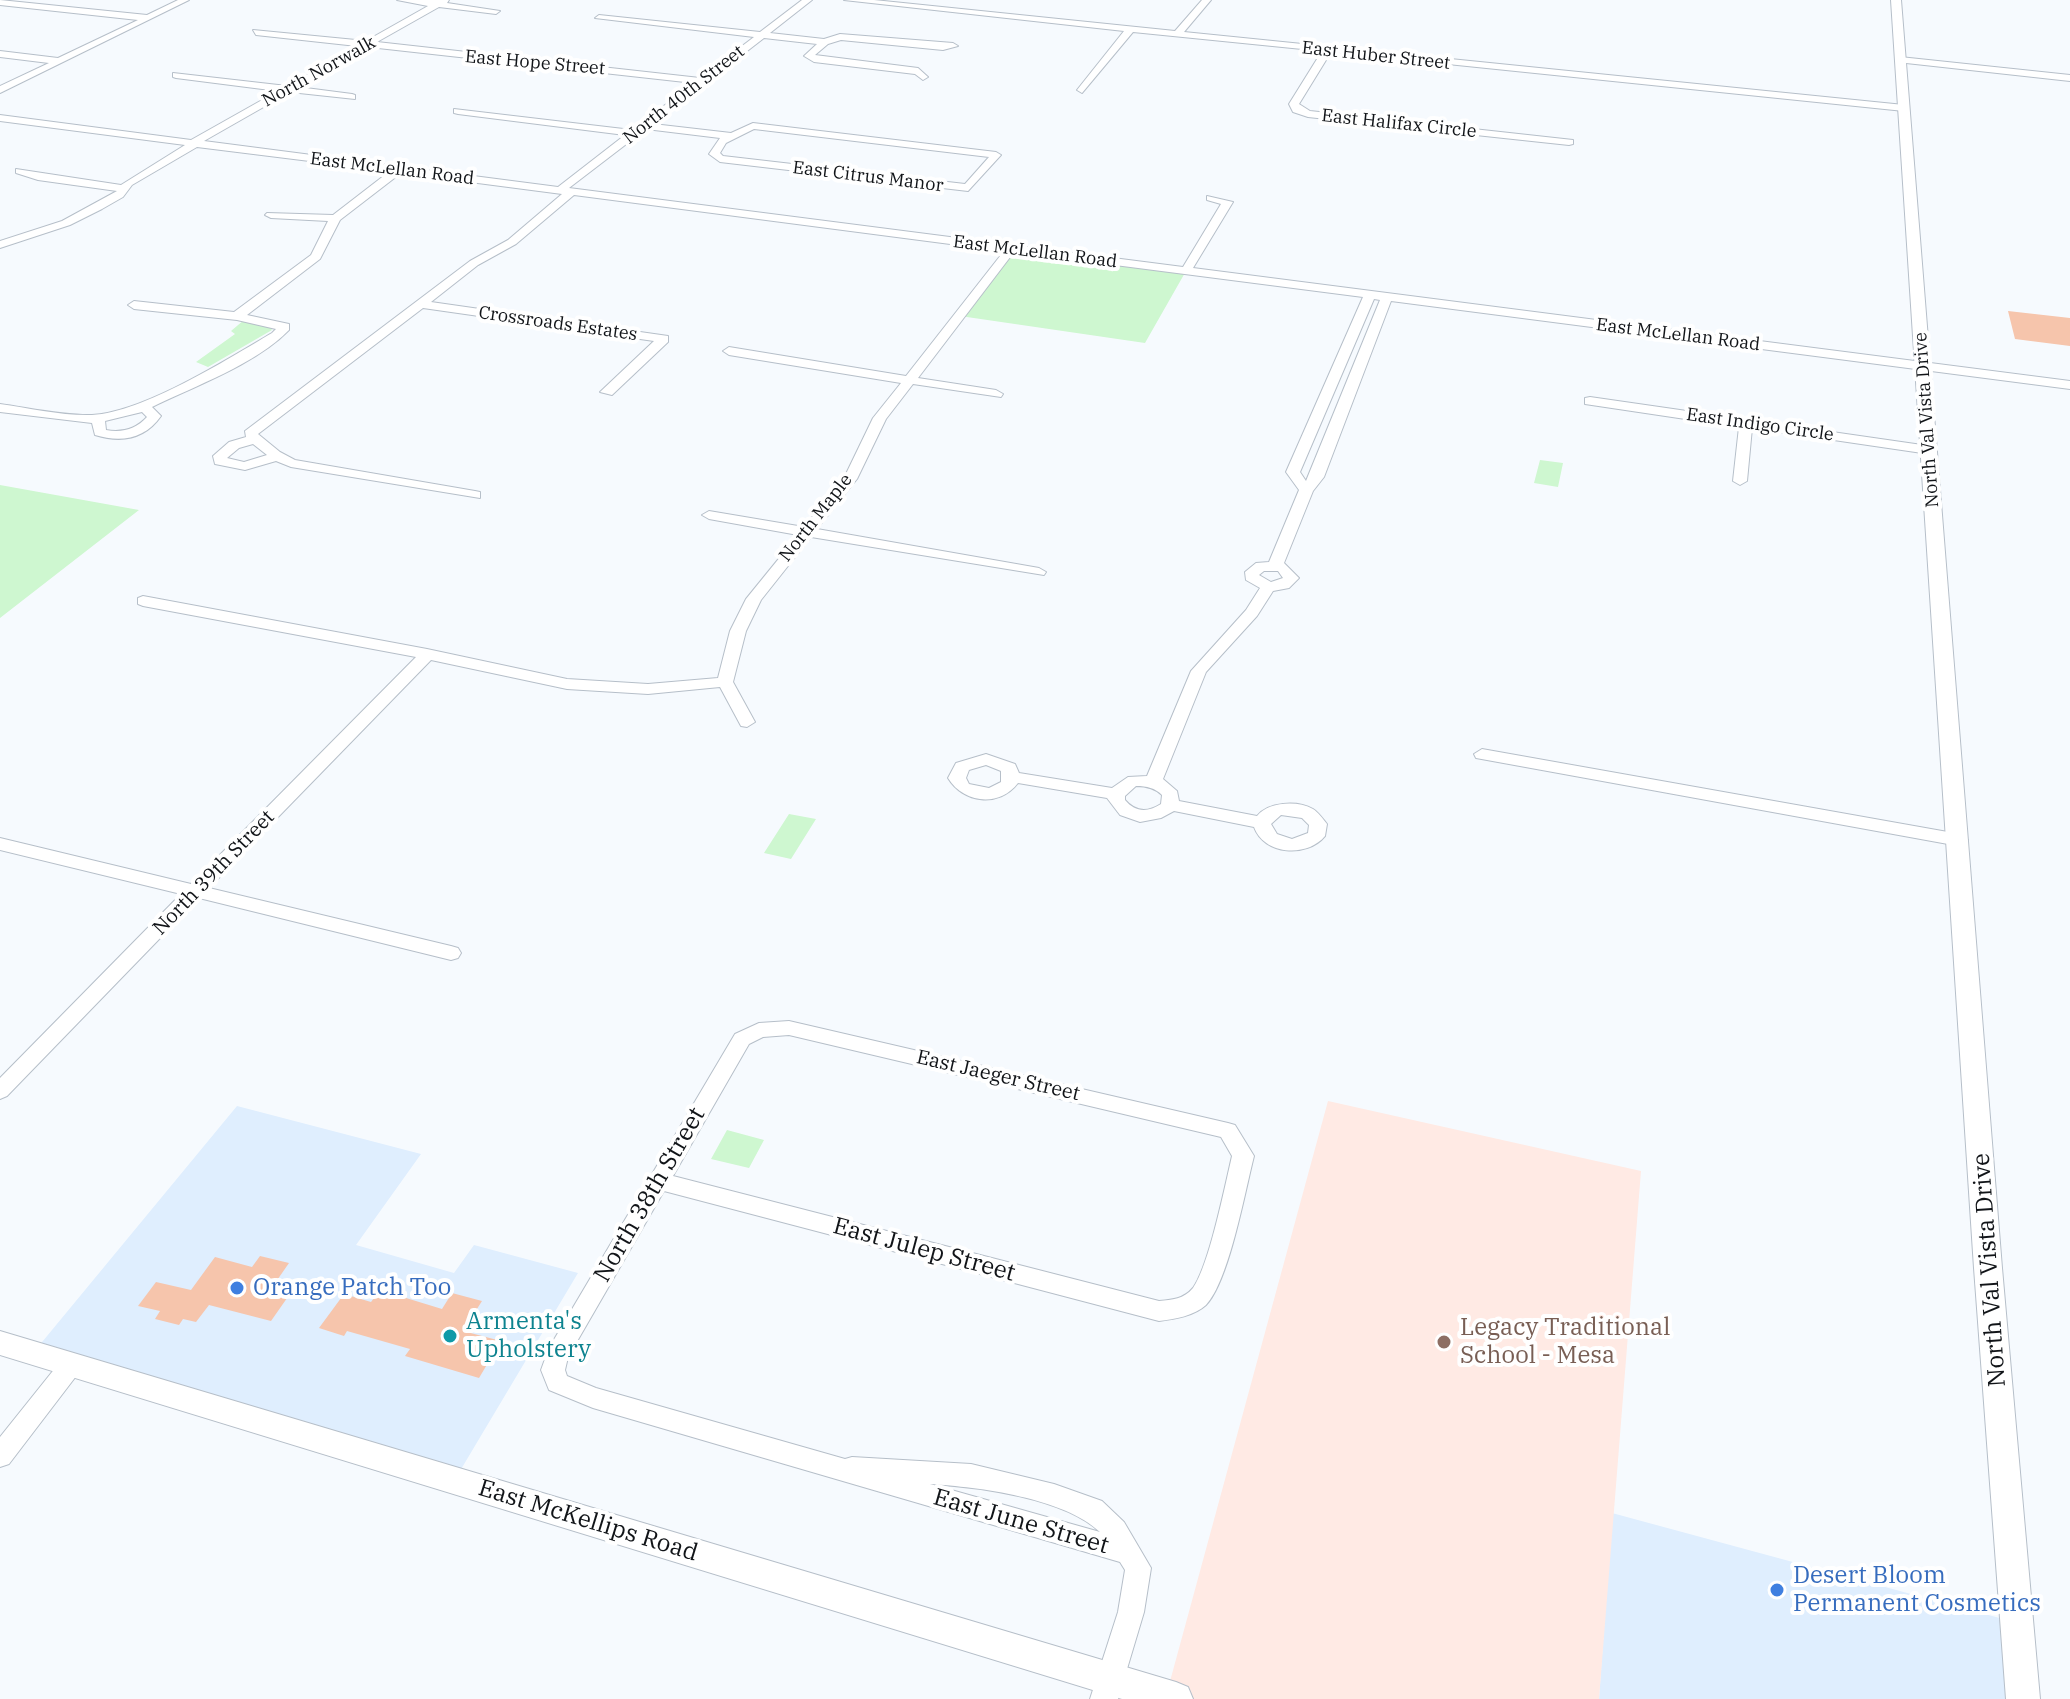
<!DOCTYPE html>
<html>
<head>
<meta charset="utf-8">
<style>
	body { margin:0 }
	canvas { display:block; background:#f6fafe }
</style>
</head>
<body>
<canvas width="2070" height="1699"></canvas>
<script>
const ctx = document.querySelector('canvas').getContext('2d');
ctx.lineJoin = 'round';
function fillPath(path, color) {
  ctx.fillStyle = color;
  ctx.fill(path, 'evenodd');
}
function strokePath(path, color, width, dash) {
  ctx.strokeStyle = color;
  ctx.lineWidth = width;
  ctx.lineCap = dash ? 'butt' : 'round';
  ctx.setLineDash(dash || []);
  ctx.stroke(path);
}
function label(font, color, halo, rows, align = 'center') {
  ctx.font = font + ' "IBM Plex Serif",serif';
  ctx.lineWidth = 8;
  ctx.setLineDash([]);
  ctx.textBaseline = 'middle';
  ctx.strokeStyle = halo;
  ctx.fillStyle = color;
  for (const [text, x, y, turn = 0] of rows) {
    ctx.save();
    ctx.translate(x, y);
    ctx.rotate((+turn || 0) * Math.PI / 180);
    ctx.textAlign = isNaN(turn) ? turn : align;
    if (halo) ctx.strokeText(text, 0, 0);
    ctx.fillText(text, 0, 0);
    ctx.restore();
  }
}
fillPath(new Path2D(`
	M237,1106L421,1154L356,1245L454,1273L474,1245L578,1273L454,1481L33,1353Z
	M1612,1513L2018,1623L2023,1699H1599Z`), '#dfeefe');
fillPath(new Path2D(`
	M1328,1101L1641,1171L1599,1699H1176L1166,1696Z`), '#ffeae4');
fillPath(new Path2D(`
	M1011,249L1186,271L1145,343L960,316Z
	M244,320L269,326L272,330L208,367L196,362L235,334L231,331Z
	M1540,460L1563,463L1558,487L1534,483Z
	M0,485L139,510L0,618Z
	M789,814L816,819L791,859L764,853Z
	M727,1130L764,1140L749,1168L711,1159Z`), '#cef7d0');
fillPath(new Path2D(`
	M2008,311L2070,318V346L2015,339Z
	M260,1256L289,1263L273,1286L292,1291L271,1321L209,1305L196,1322L183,1319L179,1325L155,1319L160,1311L138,1306L156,1282L191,1290L215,1257L252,1267Z
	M380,1290L442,1309L452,1293L482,1301L463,1331L501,1341L479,1378L405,1356L410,1349L347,1331L344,1336L319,1328L344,1294L371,1302Z`), '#f6c5ac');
const minor = new Path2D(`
	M0,0L147,15L178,0H189L0,93V86L49,63L0,57V51L58,58L138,20L0,5Z
	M397,0H449L447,3L500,11L496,14L439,7L377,42L700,78L754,37L595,18L599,15L760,32L802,0H812L770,33L824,39L840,34L953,43L958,46L943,50L841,40L828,44L815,55L918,68L928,77L923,80L915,74L814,62L804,56L817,44L764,38L653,124L731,133L753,123L996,152L1001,155L968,191L720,162L709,154L720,138L646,129L569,188L1183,267L1221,204L1207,200V196L1233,202L1193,268L2070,381V389L1391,301L1324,477L1313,491L1284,563L1299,578L1289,588L1273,591L1257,616L1206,672L1163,779L1177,791L1179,801L1257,816C1268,802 1297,800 1313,809C1318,812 1323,819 1327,824L1325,836C1307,858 1264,855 1254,827L1174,811L1161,818L1140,822L1120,815L1107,798L1018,783C999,808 963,803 948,778L956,763L986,754L1015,764L1019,773L1112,788L1128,777L1147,776L1191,671L1246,610L1260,588L1246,580L1245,572L1256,563L1269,562L1299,490L1286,472L1363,297L1014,252L918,378L996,390L1003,394L1001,397L913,384L886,419L857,479L817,529L1039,568L1046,572L1044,575L811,537L761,600L746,631L733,682L755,722L747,727L741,726L720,687L648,694L567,689L431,660L209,888L451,946L458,948L461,953L458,958L451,960L199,898L7,1096L0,1099V1078L181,894L0,850V838L191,884L416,657L143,606L138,604V598L143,596L427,649L567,679L648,684L718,678L730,631L746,599L798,535L709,519L702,515L709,511L804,527L844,478L873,418L901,383L729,355L723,351L729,347L906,376L1004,251L574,195L516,244L478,265L431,302L668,336V342L612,395L600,392L654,341L423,308L258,434L280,452L295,460L475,491L480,492V498L291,467L276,461L245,470L215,464L213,456L229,442L246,437L245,431L470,261L508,240L562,194L401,173L340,220L320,259L247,315L289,324V330C256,364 195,386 152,407L161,416C145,439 121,443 95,435L92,423L0,412V404C29,408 63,416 92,415C144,412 226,360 272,333L276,329L237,320L134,309L128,305L134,301L234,312L311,255L328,221L271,218L265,215L267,213L333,215L390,171L197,147L132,185L123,197L102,209L70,225L0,248V241L62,221L117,191L38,180L16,173V169L121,185L185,145L0,121V115L191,140L278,91L176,78L173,77V73L287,86L357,46L256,35L253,30L366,41L428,6ZM369,47L694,83L632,130L454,109V113L458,114L625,135L558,187L204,141L290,92L355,99V95L352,94L298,87ZM754,129L989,157L965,184L723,156L720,153L726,143ZM1374,299L1380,300L1306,481L1300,472ZM142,412L147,417C136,429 123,433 106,430L105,421ZM253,444L267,455L244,462L227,458L239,448ZM1264,571H1278L1283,578L1271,582L1259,575ZM986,765L1001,771V782L989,788L969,784L966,778L969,770ZM1136,786C1147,786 1155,788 1162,795L1161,804C1147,813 1135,812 1125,800V796ZM1281,815L1302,818L1309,825L1308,833L1292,839L1277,834L1271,824Z
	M844,0H874L1175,31L1202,0H1211L1184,32L1904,105L1909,108L1904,111L1331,52L1299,104L1310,111L1573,140V144L1569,145L1308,117L1293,112L1289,104L1322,51L1133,32L1082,93L1077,90L1124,31Z
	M1900,57L2070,75V81L1897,62L1895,60Z
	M1590,397L1929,446L1936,450L1929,454L1752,428L1747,481L1740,485L1733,481L1739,427L1585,404V398Z
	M1482,749L1959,834L1968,840L1959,846L1476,758L1474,754Z
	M789,1021L1228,1123L1235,1125L1254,1156C1245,1191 1229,1281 1206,1305C1194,1316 1175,1319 1159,1321L664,1191L568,1357L565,1370L567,1376L596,1388L845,1459L852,1457L971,1464L1054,1484L1102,1501L1124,1522L1151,1568L1144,1612L1118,1699H1090L1118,1612L1125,1570L1120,1562L593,1408L549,1390L541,1370L549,1348L735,1034L759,1023ZM789,1035L1221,1137L1232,1156C1225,1186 1209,1266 1193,1288C1184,1299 1172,1300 1159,1301L673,1176L749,1044L763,1037ZM930,1484C979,1487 1064,1498 1100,1532Z
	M72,1354L80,1357L84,1364L80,1371L9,1464L0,1467V1437L64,1357Z`);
const major = new Path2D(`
	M1891,0H1901L2002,1268L2040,1699H2006L1974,1268Z
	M0,1331L1176,1682L1188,1687L1193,1699H1122L0,1355Z`);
strokePath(minor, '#b6bfc9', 2);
strokePath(major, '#b6bfc9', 2);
fillPath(minor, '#fff');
fillPath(major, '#fff');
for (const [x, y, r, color] of [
	[237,1288,8,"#3f7fe0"],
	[450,1336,8,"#0f9aa8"],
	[1444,1342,8,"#8d6e63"],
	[1777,1590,8,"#3f7fe0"]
]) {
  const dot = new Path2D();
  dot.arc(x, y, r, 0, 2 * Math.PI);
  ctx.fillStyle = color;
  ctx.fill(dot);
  strokePath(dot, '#fff', 3);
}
label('18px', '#111418', '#fff', [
	["East Huber Street",1376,56,6],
	["East Hope Street",535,63,5],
	["North Norwalk",319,72,-29],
	["North 40th Street",684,95,-38],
	["East Halifax Circle",1399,124,6],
	["East McLellan Road",392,169,7],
	["East Citrus Manor",868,177,7],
	["East McLellan Road",1035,252,7],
	["Crossroads Estates",558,324,8],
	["East McLellan Road",1678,335,7],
	["North Val Vista Drive",1927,420,-94],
	["East Indigo Circle",1760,425,8],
	["North Maple",816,518,-52]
]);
label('20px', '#111418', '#fff', [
	["North 39th Street",214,873,-46],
	["East Jaeger Street",998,1076,13]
]);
label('24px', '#111418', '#fff', [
	["North 38th Street",650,1195,-60],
	["East Julep Street",924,1250,15],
	["North Val Vista Drive",1990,1270,-94],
	["East McKellips Road",588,1521,17],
	["East June Street",1021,1522,16]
]);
label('24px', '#366cbe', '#fff', [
	["Orange Patch Too",253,1288],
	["Desert Bloom",1793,1576],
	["Permanent Cosmetics",1793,1604]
], 'left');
label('24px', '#0d838f', '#fff', [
	["Armenta's",466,1322],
	["Upholstery",466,1350]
], 'left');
label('24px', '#785e54', '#fff', [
	["Legacy Traditional",1460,1328],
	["School - Mesa",1460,1356]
], 'left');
</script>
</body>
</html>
